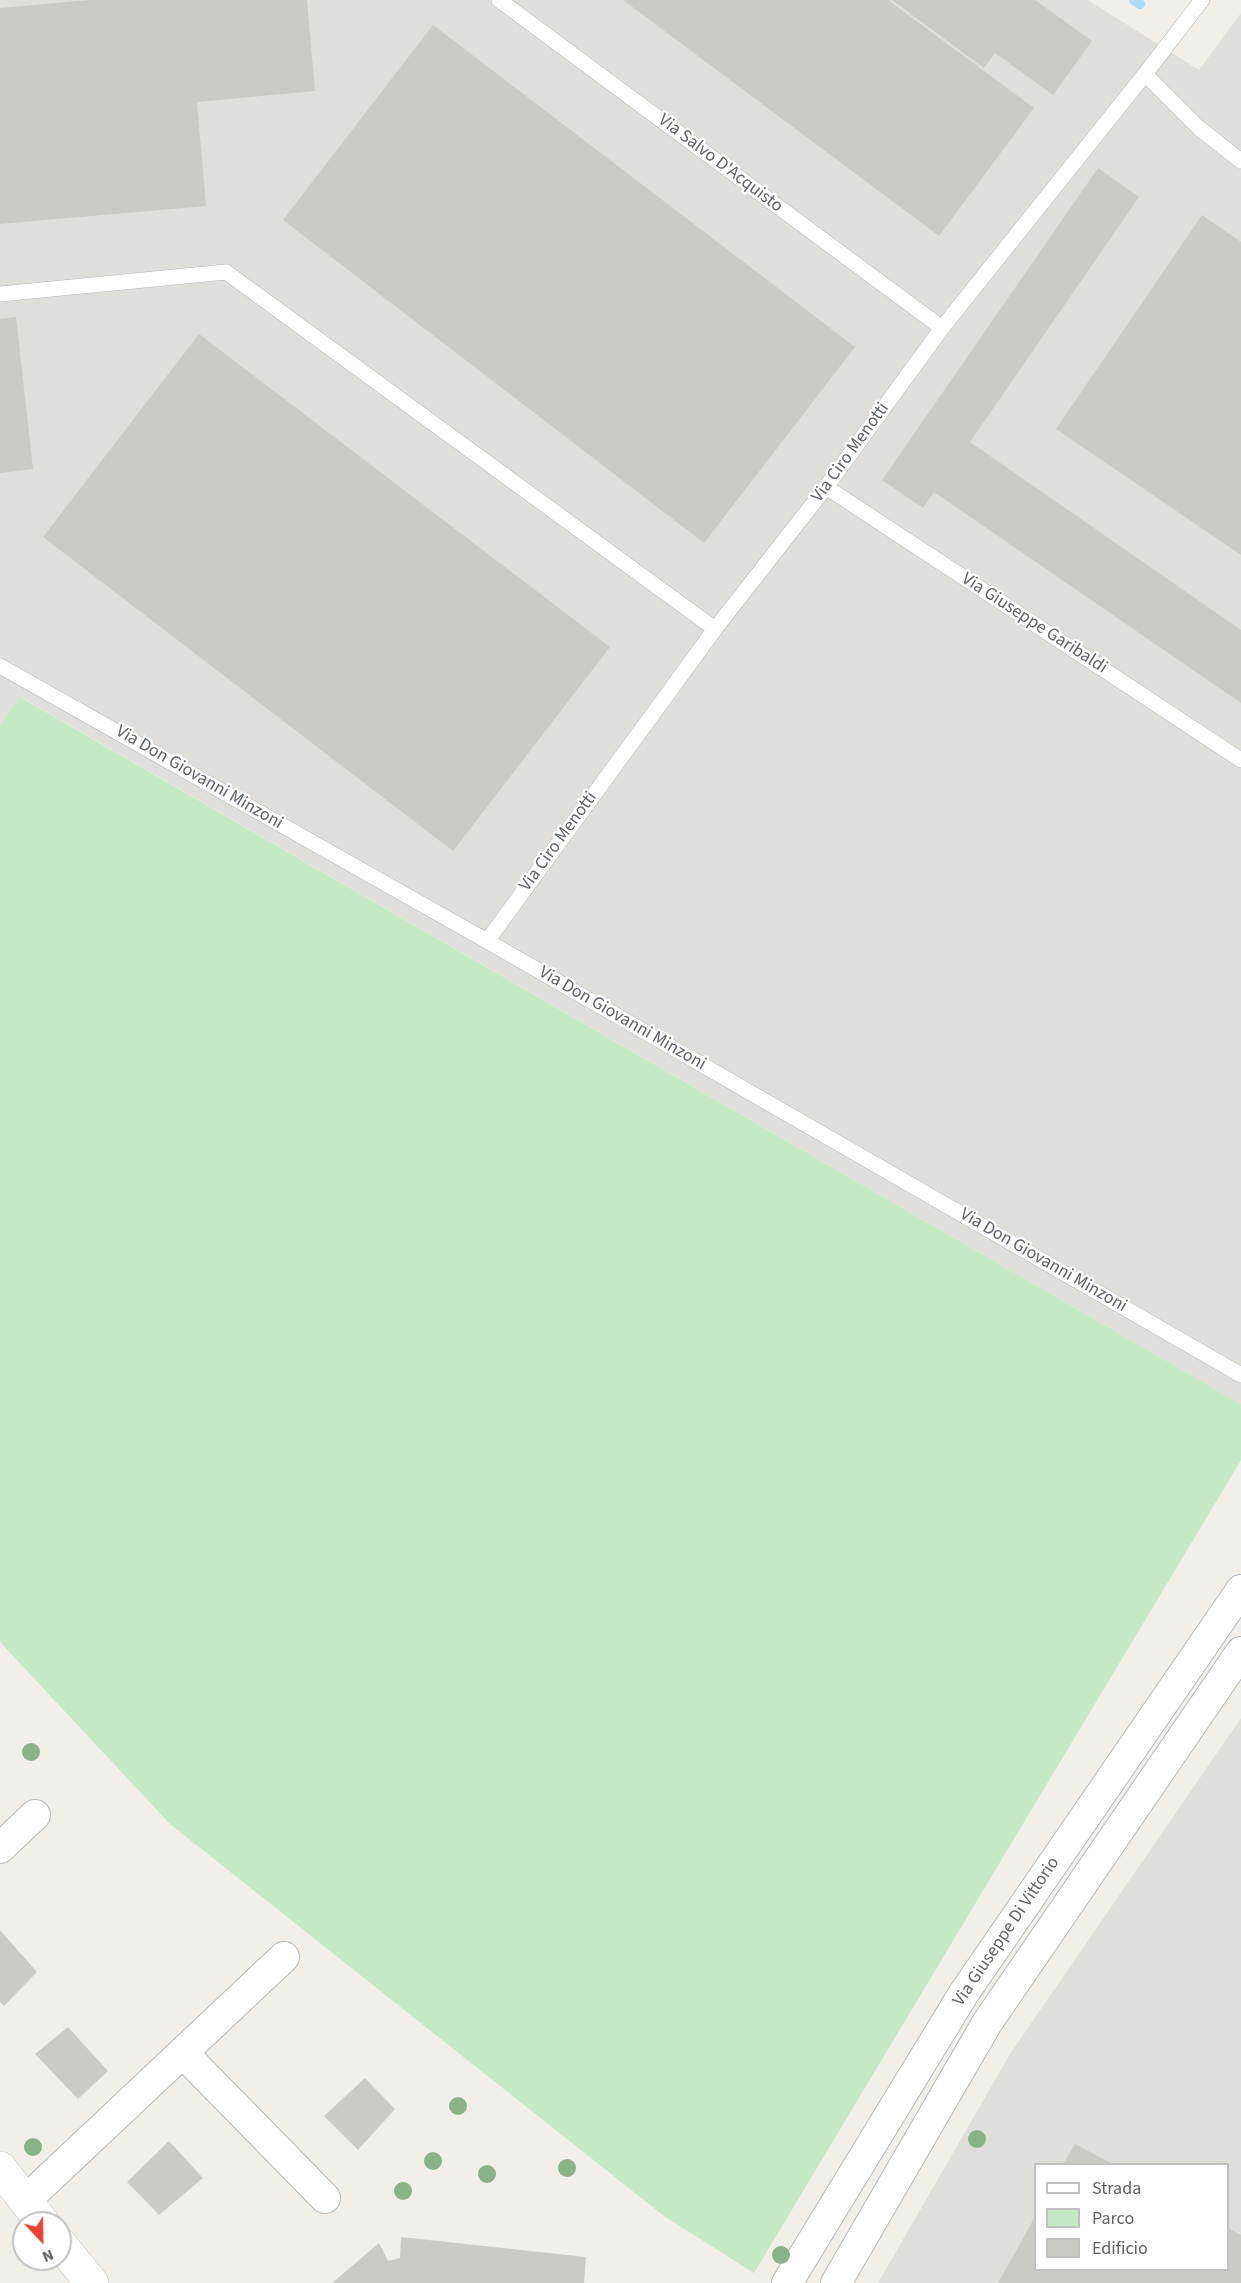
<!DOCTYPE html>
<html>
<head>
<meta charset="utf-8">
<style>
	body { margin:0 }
	#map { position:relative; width:1241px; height:2283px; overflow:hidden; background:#f1efe8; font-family:"Source Sans 3",sans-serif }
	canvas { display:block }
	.legend { position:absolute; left:1034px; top:2163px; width:195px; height:108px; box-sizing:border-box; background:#fff; border:2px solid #bfc1c3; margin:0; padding:8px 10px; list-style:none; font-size:18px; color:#5f6368 }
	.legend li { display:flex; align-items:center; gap:12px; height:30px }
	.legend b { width:30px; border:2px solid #bfc1c3 }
	.north { position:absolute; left:12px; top:2211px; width:60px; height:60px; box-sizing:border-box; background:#fff; border:2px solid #bfc1c3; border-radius:50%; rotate:158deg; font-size:16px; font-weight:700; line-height:24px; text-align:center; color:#5f6368 }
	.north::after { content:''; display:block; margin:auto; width:21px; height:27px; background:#ea4335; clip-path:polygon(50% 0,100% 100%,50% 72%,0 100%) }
</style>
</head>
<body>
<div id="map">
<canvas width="1241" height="2283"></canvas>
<ul class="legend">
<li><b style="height:8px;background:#fff"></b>Strada</li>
<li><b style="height:16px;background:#c5e8c5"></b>Parco</li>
<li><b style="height:16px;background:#cccac5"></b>Edificio</li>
</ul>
<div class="north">N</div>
</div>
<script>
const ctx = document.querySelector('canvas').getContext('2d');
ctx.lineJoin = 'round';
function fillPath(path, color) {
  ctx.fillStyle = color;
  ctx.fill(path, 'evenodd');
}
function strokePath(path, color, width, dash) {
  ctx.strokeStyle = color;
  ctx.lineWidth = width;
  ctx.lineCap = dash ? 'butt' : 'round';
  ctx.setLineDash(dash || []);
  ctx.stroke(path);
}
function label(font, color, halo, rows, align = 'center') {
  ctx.font = font + ' "Source Sans 3",sans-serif';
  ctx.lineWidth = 4.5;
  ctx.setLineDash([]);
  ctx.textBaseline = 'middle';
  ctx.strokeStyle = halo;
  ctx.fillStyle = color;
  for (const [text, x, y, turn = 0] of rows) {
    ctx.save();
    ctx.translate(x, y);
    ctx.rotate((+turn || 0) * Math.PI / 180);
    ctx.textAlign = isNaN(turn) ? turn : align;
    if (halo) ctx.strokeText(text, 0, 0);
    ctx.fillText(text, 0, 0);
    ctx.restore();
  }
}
fillPath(new Path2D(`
	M0,0H1088L1199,70L1241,13V1404L21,697L0,725Z
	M1241,1718V2283H878L1010,2054ZM1036,2164H1228V2270H1036Z`), '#e0deda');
fillPath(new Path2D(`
	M20,697L1241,1404V1460L754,2273L664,2216L170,1824L0,1642V725Z`), '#c5e8c5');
strokePath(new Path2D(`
	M1134,0L1140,4`), '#aadaff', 10);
fillPath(new Path2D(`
	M90,0H307L315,91L197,102L206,206L0,224V8Z
	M623,0H888L1034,108L939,236Z
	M892,0H1035L1092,41L1053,95L995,53L984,68Z
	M433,25L855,347L704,543L283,220Z
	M1098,168L1139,197L970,442L1241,630V703L934,492L923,508L882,480Z
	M1202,215L1241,242V555L1056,429Z
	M16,317L33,469L0,473V319Z
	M199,334L610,647L453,851L43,537Z
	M0,1930L37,1972L4,2006L0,2002Z
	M68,2027L108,2071L78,2099L35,2054Z
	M365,2078L395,2109L358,2150L324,2116Z
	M169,2141L203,2178L159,2215L127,2182Z
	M1075,2144L1113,2164H1063Z
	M1036,2215V2270H1228V2228L1241,2235V2283H998Z
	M401,2237L586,2257L584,2283H332L379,2243L388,2261L400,2258Z`), '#cccac5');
const service = new Path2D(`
	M499,0L942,328
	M1145,74L1202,0
	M0,294L226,272L715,629
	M826,487L1241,760
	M0,666L487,941L1241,1375
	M487,941L715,629L826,487L942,328L1145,74L1199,128L1241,161`);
const minor = new Path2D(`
	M0,1848L35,1815
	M183,2053L325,2198
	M25,2201L284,1957
	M787,2283L964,1993L1241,1590
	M836,2283L987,2023L1241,1652`);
const secondary = new Path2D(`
	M0,2168L43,2223
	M60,2244L92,2283`);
strokePath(service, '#b5b8bc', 16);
strokePath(minor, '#b5b8bc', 32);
strokePath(secondary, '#b6babf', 34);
strokePath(service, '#fff', 15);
strokePath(minor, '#fff', 30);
strokePath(secondary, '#fff', 33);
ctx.fillStyle = '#89b387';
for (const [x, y] of [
	[31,1752],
	[458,2106],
	[977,2139],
	[33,2147],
	[433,2161],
	[567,2168],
	[487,2174],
	[403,2191],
	[781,2255]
]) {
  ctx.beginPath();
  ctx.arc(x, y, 9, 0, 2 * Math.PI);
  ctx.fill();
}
label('18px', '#5f6368', '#fff', [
	["Via Salvo D'Acquisto",720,164,37],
	["Via Ciro Menotti",851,453,-54],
	["Via Giuseppe Garibaldi",1034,624,33],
	["Via Don Giovanni Minzoni",199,778,30],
	["Via Ciro Menotti",559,842,-54],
	["Via Don Giovanni Minzoni",622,1019,30],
	["Via Don Giovanni Minzoni",1043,1261,30],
	["Via Giuseppe Di Vittorio",1007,1932,-56]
]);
</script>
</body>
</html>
